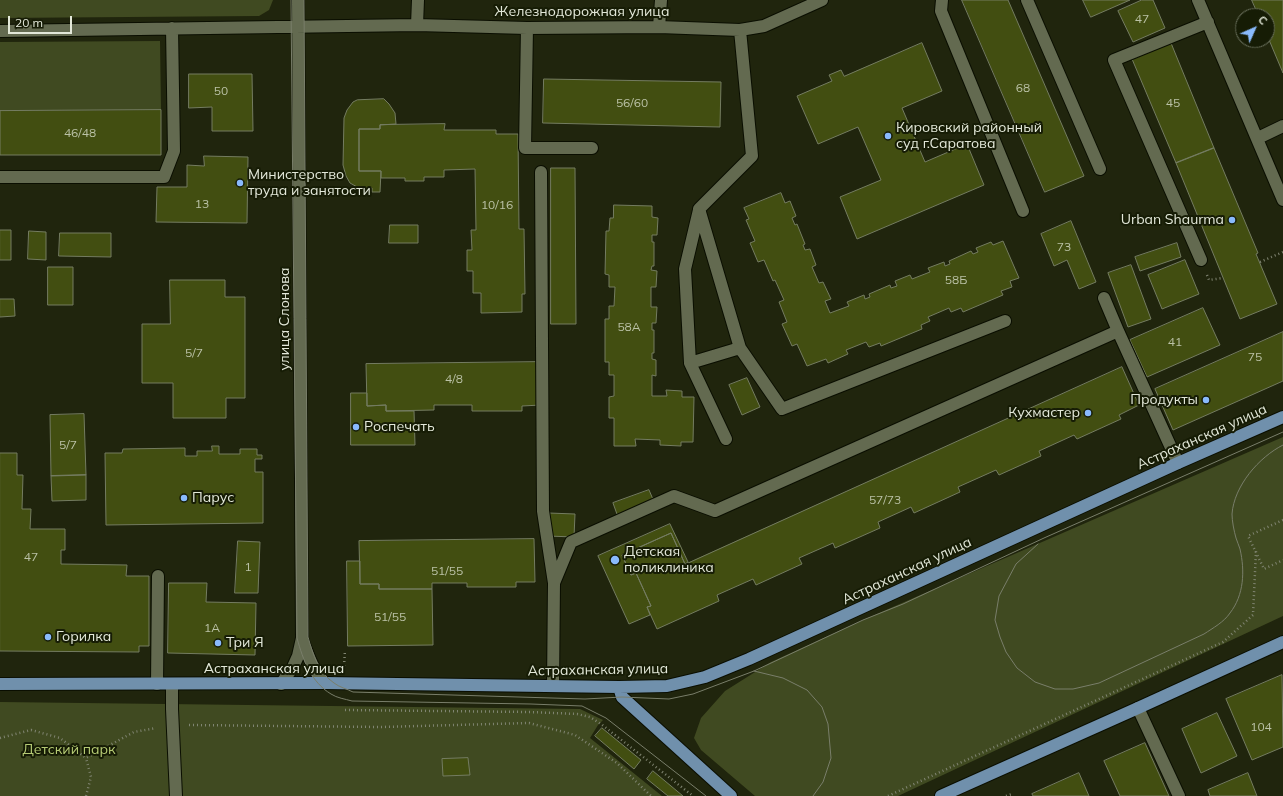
<!DOCTYPE html>
<html>
<head>
<meta charset="utf-8">
<style>
	body { margin:0 }
	#map { position:relative; width:1283px; height:796px; overflow:hidden; background:#20250d; font-family:Mulish,sans-serif }
	canvas { display:block }
	.north { position:absolute; left:1235px; top:8px; width:40px; height:40px; box-sizing:border-box; background:#161c05; border:1px solid #686e5a; border-radius:50%; rotate:45deg; font-size:11px; font-weight:700; line-height:16px; text-align:center; color:#e3e8d9 }
	.north::after { content:''; display:block; margin:auto; width:14px; height:18px; background:#89bafc; clip-path:polygon(50% 0,100% 100%,50% 72%,0 100%) }
	.scale { position:absolute; left:8px; top:16px; width:64px; height:18px; box-sizing:border-box; border:2px solid #e3e8d9; border-top:0; padding-left:5px; font-size:12px; line-height:14px; white-space:nowrap; color:#e3e8d9; -webkit-text-stroke:3px #161c05; paint-order:stroke }
</style>
</head>
<body>
<div id="map">
<canvas width="1283" height="796"></canvas>
<div class="north">С</div>
<div class="scale">20 m</div>
</div>
<script>
const ctx = document.querySelector('canvas').getContext('2d');
ctx.lineJoin = 'round';
function fillPath(path, color) {
  ctx.fillStyle = color;
  ctx.fill(path, 'evenodd');
}
function strokePath(path, color, width, dash) {
  ctx.strokeStyle = color;
  ctx.lineWidth = width;
  ctx.lineCap = dash ? 'butt' : 'round';
  ctx.setLineDash(dash || []);
  ctx.stroke(path);
}
function label(font, color, halo, rows, align = 'center') {
  ctx.font = font + ' Mulish,sans-serif';
  ctx.lineWidth = 4;
  ctx.setLineDash([]);
  ctx.textBaseline = 'middle';
  ctx.strokeStyle = halo;
  ctx.fillStyle = color;
  for (const [text, x, y, turn = 0] of rows) {
    ctx.save();
    ctx.translate(x, y);
    ctx.rotate((+turn || 0) * Math.PI / 180);
    ctx.textAlign = isNaN(turn) ? turn : align;
    if (halo) ctx.strokeText(text, 0, 0);
    ctx.fillText(text, 0, 0);
    ctx.restore();
  }
}
fillPath(new Path2D(`
	M0,0H273L269,10L259,16L0,18Z
	M160,41L161,110L0,111V42Z
	M1283,437V616L898,796H755L701,750L694,738L701,718L725,691L771,662L863,620Z
	M0,702L580,709L603,720L598,725L590,738L662,796H0Z`), '#404a21');
const building = new Path2D(`
	M962,0H1008L1084,176L1045,192Z
	M1083,0H1130L1091,17Z
	M1142,0H1153L1165,28L1133,42L1118,11Z
	M1252,0H1283V73L1267,35V16H1259Z
	M922,43L942,91L902,108L925,162L967,144L984,185L857,239L840,197L881,180L858,127L818,144L797,96L832,81L829,75L841,70L844,76Z
	M1171,43L1214,148L1176,163L1132,59Z
	M189,74H252L253,131H212V107L189,108Z
	M544,79L721,82L720,127L543,123Z
	M384,99L389,104L395,113L396,124L380,125V129H359V171H381L380,192H372V188H359L350,183L346,176L343,165L344,118L347,110L353,102L357,100Z
	M161,110V155H0V111Z
	M445,124L444,130H496V134H518L519,229H524L525,294H522V312L481,313V293H473V271H467V250H472L471,230H476L475,169L444,170V177H424V181H405V178H381V171H359V129H380V125Z
	M1214,148L1258,253L1256,254L1277,304L1240,319L1176,163Z
	M204,156L248,157L247,223L156,222L157,187H187V165L204,166Z
	M551,168H575L576,324H551Z
	M781,193L785,203L790,201L796,216L792,218L795,225L797,224L805,244L803,245L805,250L810,249L816,265L812,267L819,283L823,282L831,299L825,301L830,313L849,306L847,302L864,295L865,299L870,297L869,294L890,285L891,288L897,286L895,281L910,275L912,279L930,272L928,268L944,262L945,266L950,264L949,261L971,251L973,254L978,252L976,248L991,242L993,245L1003,241L1019,278L1010,281L1012,287L1001,291L1003,295L963,312L961,308L951,312L949,308L928,317L930,321L921,325L922,329L881,346L880,343L869,347L866,342L846,350L848,354L828,363L826,359L807,366L797,344L792,346L782,324L787,322L779,302L784,300L775,280L773,281L764,260L758,262L750,243L755,241L746,220L749,219L744,208Z
	M614,205L652,206V217L658,218L657,235H652V242H654V266H652L651,270L657,271L656,287H651V307H657L656,323H652V330H654V353H652V359L656,360V376L652,375V396H667L666,390L682,391V397H694L693,442H681V446L660,445V440L635,439L636,446H614V418H609V397L614,396V375H609V362H605V319H609V306H614L615,287H609V275L605,274L606,231H609L610,218H613Z
	M1071,221L1096,282L1079,289L1067,260L1054,266L1041,234Z
	M390,225H418V243H389Z
	M0,230H11V260H0Z
	M29,231L46,232V260L28,259Z
	M60,233H111V257L59,256Z
	M1177,243L1181,257L1140,271L1135,257Z
	M1185,260L1199,294L1162,309L1148,275Z
	M1131,265L1151,319L1128,327L1108,273Z
	M48,267H73V305H48Z
	M170,280H225V297H245V398H226V418H173V383H142V324H170Z
	M0,299H14L15,316L0,317Z
	M1203,308L1220,345L1147,377L1130,340Z
	M1283,332V381L1173,430L1155,389Z
	M541,362V405L522,406V411H472V405H434V410L386,411V405L367,406L366,364Z
	M1122,367L1139,405L1119,415L1121,419L1077,439L1074,435L1039,451L1041,456L999,475L996,470L958,487L960,492L914,513L911,507L878,522L880,528L835,548L833,543L799,558L802,564L756,585L753,579L717,595L719,601L657,629L647,607L651,606L636,573L631,575L622,555L671,533L685,564Z
	M747,378L760,407L742,415L729,385Z
	M351,393H367V406L386,405V411H414L415,445H351Z
	M84,414L86,475L51,476L50,415Z
	M212,446H219V454H240V449H257V455H262V459H255V472H263V523L106,525L105,453H122L123,449L185,448V456H197V451H212Z
	M0,453H17V475H23L22,509H31L30,529H65V550H61V564L127,565L126,576H149V646H139V652L0,651Z
	M86,475V500L52,501L51,476Z
	M649,490L655,504L618,517L613,503Z
	M549,513L575,514L574,537L548,536Z
	M670,524L688,562L685,564L671,533L622,555L631,575L636,573L651,606L647,607L650,615L629,624L598,556Z
	M534,539L535,582H516V587H467V583H432V589H379V584H360L359,541Z
	M238,541L260,542L258,593H235Z
	M347,561H360V584H379V589H432L433,645L348,646Z
	M169,583H207L206,602L256,603L255,655L168,653Z
	M1282,675L1283,747L1252,760L1226,699Z
	M1217,713L1237,756L1201,773L1182,729Z
	M602,728L641,760L634,769L595,736Z
	M1145,743L1169,796H1120L1104,761Z
	M468,758L470,775L443,776L442,759Z
	M653,771L683,796H668L647,779Z
	M1079,773L1089,796H1033L1032,794Z
	M1248,773L1257,796H1210L1208,790Z`);
fillPath(building, '#424e11');
strokePath(building, '#747c61', 1);
const minor = new Path2D(`
	M942,0L941,11L1023,211
	M1027,0L1100,169
	M1198,0L1283,200
	M417,25L418,0
	M659,27L661,0
	M527,28L525,148H592
	M740,30L752,156L699,209L740,348L782,409L1005,321
	M0,31L417,25L527,28L659,27L740,30L764,26L822,0
	M1258,138L1283,126
	M541,172L543,511L554,583L553,686
	M0,177H164L174,151L172,28
	M699,210L685,269L690,363L726,439
	M1201,260L1114,60L1208,22
	M1104,298L1118,331
	M690,363L740,348
	M554,583L571,542L674,496L715,511L1118,331L1178,463
	M302,639C308,655 313,670 324,683
	M157,684L158,576
	M172,684V709L176,796
	M281,684L293,667L298,656L302,638L298,0
	M1138,708L1179,796`);
const major = new Path2D(`
	M0,684L324,683L619,687L667,686L705,677L749,659L1178,463L1283,417
	M619,687L622,697L731,796
	M941,796L1138,708L1283,642`);
strokePath(minor, '#0a0e00', 14);
strokePath(major, '#0a0e00', 14);
strokePath(new Path2D(`
	M1260,262L1283,252
	M1207,275L1209,280L1223,278
	M1283,520L1248,536L1264,569L1283,560
	M344,666L345,650
	M345,710L530,712L577,714L590,717L601,724L693,796
	M189,725L381,727L529,723L575,735L617,763L651,796
	M0,738L31,730L60,738L86,758L134,732L156,728
	M86,796L91,777L86,758
	M888,796L1223,642L1253,615L1256,551
	M1006,796L1012,794`), '#808572', 2.5, [1, 3]);
strokePath(minor, '#636a50', 12);
strokePath(major, '#7090ac', 12);
strokePath(new Path2D(`
	M291,0L297,638C303,660 311,682 331,694C337,698 345,699 352,701L531,704L582,706L606,718L706,796
	M304,0L308,637C313,654 318,672 334,683C339,687 347,689 353,692L585,699L622,697L669,699L693,694L754,671L863,620L903,604L1044,538L1283,432
	M1038,544L1016,564L999,596L995,620L1000,637L1006,652L1017,668L1035,682L1055,689H1073L1099,683L1204,634C1213,628 1224,622 1230,613C1244,595 1245,571 1240,549C1239,545 1237,542 1236,538C1234,531 1232,521 1232,514C1234,486 1259,457 1283,445
	M754,671L783,678L807,690L822,707L828,724L831,758L823,782L813,796`), '#797e6a', 1);
for (const [x, y, r, color] of [
	[888,136,4,"#89bafc"],
	[240,183,4,"#89bafc"],
	[1232,220,4,"#89bafc"],
	[1206,400,4,"#89bafc"],
	[1088,413,4,"#89bafc"],
	[356,427,4,"#89bafc"],
	[184,498,4,"#89bafc"],
	[615,560,5,"#89bafc"],
	[48,637,4,"#89bafc"],
	[218,643,4,"#89bafc"]
]) {
  const dot = new Path2D();
  dot.arc(x, y, r, 0, 2 * Math.PI);
  ctx.fillStyle = color;
  ctx.fill(dot);
  strokePath(dot, '#161c05', 1.5);
}
label('12px', '#bbc2a7', null, [
	["47",1142,19],
	["68",1023,88],
	["50",221,91],
	["56/60",632,103],
	["45",1173,103],
	["46/48",80,133],
	["13",202,204],
	["10/16",497,205],
	["73",1064,247],
	["58Б",956,280],
	["58А",629,327],
	["41",1175,342],
	["5/7",194,353],
	["75",1255,357],
	["4/8",454,379],
	["5/7",68,445],
	["57/73",885,500],
	["47",31,557],
	["1",248,567],
	["51/55",447,571],
	["51/55",390,617],
	["1А",212,628],
	["104",1261,727]
]);
label('14px', '#e3e8d9', '#161c05', [
	["Железнодорожная улица",582,12],
	["улица Слонова",285,319,-90],
	["Астраханская улица",1202,437,-24],
	["Астраханская улица",907,571,-25],
	["Астраханская улица",274,669],
	["Астраханская улица",598,670,-1]
]);
label('14px', '#e3e8d9', '#161c05', [
	["Кировский районный",896,128],
	["суд г.Саратова",896,144],
	["Министерство",248,175],
	["труда и занятости",248,191],
	["Urban Shaurma",1224,220,"right"],
	["Продукты",1198,400,"right"],
	["Кухмастер",1080,413,"right"],
	["Роспечать",364,427],
	["Парус",192,498],
	["Детская",624,552],
	["поликлиника",624,568],
	["Горилка",56,637],
	["Три Я",226,643]
], 'left');
label('14px', '#b5ca74', '#161c05', [
	["Детский парк",69,750]
]);
</script>
</body>
</html>
